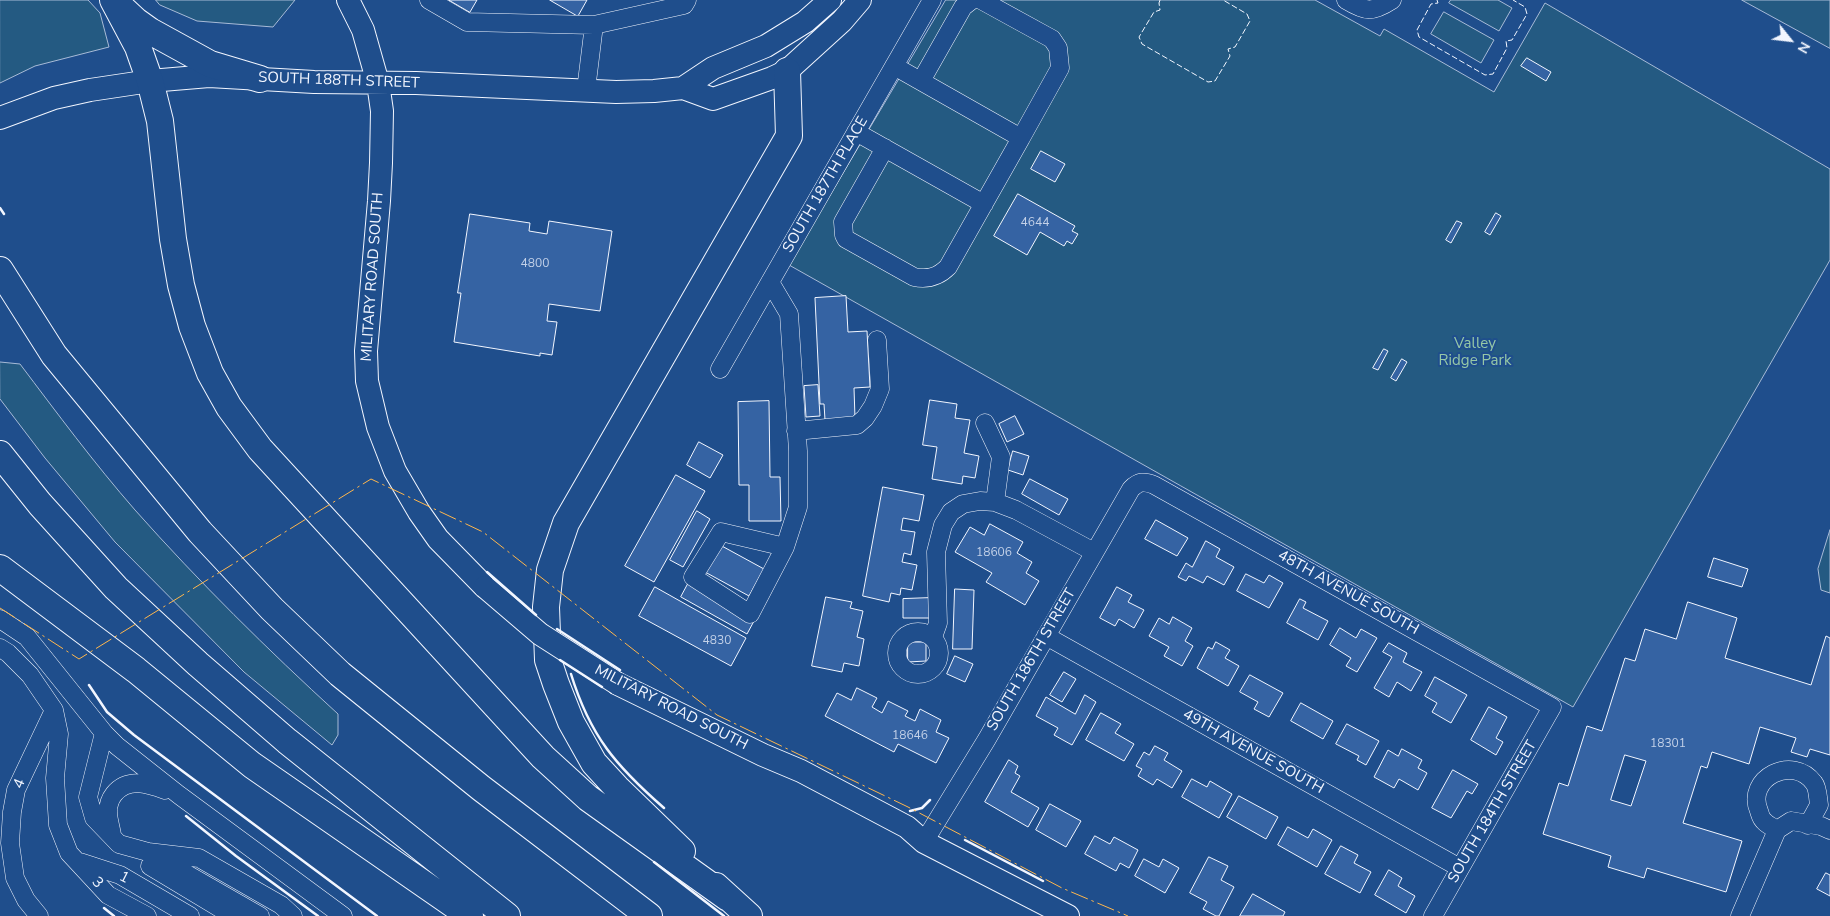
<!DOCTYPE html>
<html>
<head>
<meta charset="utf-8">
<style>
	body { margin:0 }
	#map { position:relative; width:1830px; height:916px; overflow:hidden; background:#1f4e8c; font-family:"Nunito Sans",sans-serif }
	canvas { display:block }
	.north { position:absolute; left:1765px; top:15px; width:50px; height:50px; -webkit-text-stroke:4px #1f4e8c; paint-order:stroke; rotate:119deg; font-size:14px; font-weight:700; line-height:20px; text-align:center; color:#f2f6ff }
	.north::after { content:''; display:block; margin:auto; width:18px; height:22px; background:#f2f6ff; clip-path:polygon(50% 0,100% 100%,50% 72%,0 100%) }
</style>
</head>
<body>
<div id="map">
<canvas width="1830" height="916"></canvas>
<div class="north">N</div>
</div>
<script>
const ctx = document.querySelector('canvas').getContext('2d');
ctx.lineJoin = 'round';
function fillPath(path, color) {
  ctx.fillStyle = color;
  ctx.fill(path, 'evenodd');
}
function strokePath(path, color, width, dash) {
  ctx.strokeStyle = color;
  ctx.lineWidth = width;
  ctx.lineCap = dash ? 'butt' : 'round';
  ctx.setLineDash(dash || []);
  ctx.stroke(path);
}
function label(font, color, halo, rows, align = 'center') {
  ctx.font = font + ' "Nunito Sans",sans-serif';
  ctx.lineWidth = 4;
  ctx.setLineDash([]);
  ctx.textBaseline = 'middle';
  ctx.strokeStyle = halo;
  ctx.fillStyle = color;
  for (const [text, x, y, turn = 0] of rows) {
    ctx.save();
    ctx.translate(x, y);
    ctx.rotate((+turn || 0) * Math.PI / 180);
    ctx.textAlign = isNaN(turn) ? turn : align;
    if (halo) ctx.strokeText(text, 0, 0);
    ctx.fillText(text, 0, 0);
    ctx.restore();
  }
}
const green = new Path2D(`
	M0,0H88L100,13L109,47L35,66L0,83Z
	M156,0H295L273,27L197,21L160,5Z
	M946,0H1315L1380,36L1384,29L1494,92L1545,3L1830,169V260L1573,707L789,265Z
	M1451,0H1498L1512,8L1499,31L1449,3Z
	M1742,0H1830V48Z
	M1444,12L1494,40L1481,63L1431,34Z
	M0,362L20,364C57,413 94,463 135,510C199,582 267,649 338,714V735L332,745L244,672L115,542L45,458L0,399Z
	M1830,530V593L1821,590L1818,569Z`);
fillPath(green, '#245a82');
strokePath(green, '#a8bbd7', 1);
const building = new Path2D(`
	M449,0H477L470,12Z
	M550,0H587L578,16Z
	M1527,58L1551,72L1546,81L1521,66Z
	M1041,151L1065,164L1055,182L1031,169Z
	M1018,194L1075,226L1072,231L1078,234L1072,244L1067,241L1064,246L1040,232L1027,255L994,236Z
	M1496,213L1501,216L1490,235L1485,232Z
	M470,214L530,223L529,231L547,234L549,221L612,231L600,311L549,304L547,321L557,322L552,355L540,353V356L454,342L461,293H458Z
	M1457,221L1462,223L1451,243L1446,240Z
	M846,296L848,332L867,331L870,387L854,388L855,418L825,420L824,404H820L815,298Z
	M1384,349L1388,351L1378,370L1373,368Z
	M1402,359L1407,362L1396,381L1391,378Z
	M818,385L820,416L806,417L804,386Z
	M930,400L957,404L955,418L970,420L964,453L979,456L975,478L963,476L962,484L932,479L937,447L923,445Z
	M769,401L770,477H780L781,521H749V485H739L738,402Z
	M1015,416L1024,434L1007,442L999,424Z
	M699,442L723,455L710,478L687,465Z
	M1013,451L1029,456L1023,475L1008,470Z
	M676,475L705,491L654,582L625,566Z
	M1030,479L1068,499L1059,515L1022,494Z
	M883,487L924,495L919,521L903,518L901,530L915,532L911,555L904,553L902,562L917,565L912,590L901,588L900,595L891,593L889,602L863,596Z
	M697,511L710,519L683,567L670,560Z
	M1156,520L1188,538L1177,556L1145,539Z
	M990,524L1023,542L1017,553L1032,562L1026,573L1039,581L1025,605L986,582L992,573L955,552L970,527L984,535Z
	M1206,541L1220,549L1216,557L1234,567L1224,585L1207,576L1203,583L1189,576L1186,581L1178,577L1186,563L1192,567Z
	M720,545L764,569L749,596L705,572Z
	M1714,558L1748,569L1742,587L1708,577Z
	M1246,574L1264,583L1269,575L1283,583L1269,608L1237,591Z
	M688,584L754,621L747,634L681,597Z
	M655,587L746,638L731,666L639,616Z
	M1117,587L1132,595L1128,602L1144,610L1134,628L1119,619L1115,626L1100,618Z
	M955,589L974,590L972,649H953Z
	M826,597L852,602L850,608L863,611L857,637L864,639L859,666L844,663L842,672L812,666Z
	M930,598L931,618H903V599Z
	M1300,599L1306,602L1303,608L1328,621L1318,640L1287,623Z
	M1688,602L1737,618L1725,658L1811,685L1826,636L1830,638V755L1810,749L1807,757L1791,752L1796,738L1760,727L1749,764L1712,752L1707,768L1701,766L1683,823L1742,841L1726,892L1647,868L1644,878L1608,867L1611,856L1543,834L1559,783L1568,786L1587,726L1602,731L1625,658L1635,661L1645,629L1676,639ZM1625,755L1646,761L1631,806L1611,800Z
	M1173,617L1192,628L1185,641L1193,646L1182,666L1164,656L1169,647L1149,636L1159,618L1169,624Z
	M1340,628L1356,638L1361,629L1377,638L1357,672L1346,666L1351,658L1330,645Z
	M908,642H926V661L908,662Z
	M1216,642L1230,650L1225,658L1239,666L1228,686L1197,668L1208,647L1212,649Z
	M1389,643L1407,653L1403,662L1422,672L1411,691L1397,682L1389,697L1374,688L1392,657L1383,652Z
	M955,656L973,664L965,682L947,674Z
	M1064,672L1076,679L1062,702L1050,695Z
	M1250,675L1283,693L1269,717L1254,709L1258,702L1240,692Z
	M1435,677L1467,695L1451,723L1432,712L1437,703L1425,696Z
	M857,688L877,698L872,707L882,713L888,701L908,711L905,716L915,721L920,709L941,720L936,732L949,738L936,763L898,744L894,752L825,716L837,693L851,700Z
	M1085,695L1096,702L1072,745L1054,735L1058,728L1036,716L1046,697L1075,714Z
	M1301,703L1333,721L1323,739L1291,721Z
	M1489,707L1507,717L1496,738L1503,742L1496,755L1471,740Z
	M1101,713L1121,724L1115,733L1134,744L1124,761L1086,740Z
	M1347,724L1379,741L1366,765L1357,760L1359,756L1336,744Z
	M1155,746L1168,753L1164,760L1182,771L1172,788L1157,779L1153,785L1138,776L1142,769L1136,766L1144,752L1149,755Z
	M1402,749L1422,760L1418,768L1427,773L1418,790L1399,779L1394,788L1374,777L1388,750L1398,756Z
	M1009,760L1018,766L1015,773L1020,776L1011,792L1039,808L1028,827L985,802Z
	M1453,770L1478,784L1472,794L1467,791L1451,818L1432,808Z
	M1192,779L1207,787L1210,781L1232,794L1219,818L1182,797Z
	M1239,796L1278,817L1266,839L1227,817Z
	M1050,804L1081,821L1066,847L1036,830Z
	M1288,827L1308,838L1313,829L1332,840L1317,867L1278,845Z
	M1095,836L1110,844L1114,837L1138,850L1129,868L1120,863L1116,871L1085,854Z
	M1341,846L1358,855L1354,863L1371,872L1360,893L1325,874Z
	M1209,857L1228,866L1221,880L1234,887L1219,916H1216L1203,909L1207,902L1190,893Z
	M1144,859L1159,867L1163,859L1179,868L1165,893L1135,876Z
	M1389,870L1402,878L1398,886L1415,896L1406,913L1375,895Z
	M1826,873L1830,875V896L1817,889Z
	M1253,894L1285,912L1283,916H1240Z`);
fillPath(building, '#3563a3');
strokePath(building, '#f2f6ff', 1);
const minor = new Path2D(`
	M429,0L467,22L594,25L684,5L687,0
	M981,0L1052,39L1058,48L1060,68L1021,138
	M1346,0C1366,12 1372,13 1392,0
	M921,81L963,7L972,0
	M586,90L594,25
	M856,132L984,204
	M885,148L843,222L844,235L846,239L914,277C928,280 938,277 948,267L1021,138L894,66
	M770,282L789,314L798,451V507L785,547L750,614L693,577L721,532L785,547
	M720,369L932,0
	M985,423L1001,457L995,502
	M796,431L857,425L865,418L873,406L880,389L877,340
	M0,619L27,637L104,733L117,746L179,795L343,916
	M897 653a21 21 0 1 1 42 0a21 21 0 1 1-42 0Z
	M1046,636L1460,868
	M933,637L938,623L936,552L943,525L951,512L963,504L980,501L995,502L1016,510L1094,552
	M0,648L8,653L30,675L54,710L59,734L55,778L58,825L69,853L108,895L147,916
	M104,733L88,797L94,818L119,844L148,852L199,858L281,905L293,916
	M1777,830C1773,827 1767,825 1764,821C1761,819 1760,814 1759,811C1745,778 1793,754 1814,783C1818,788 1818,799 1819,805L1808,825
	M112,835C111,828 108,819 108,812C108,805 110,799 114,794C128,777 148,784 165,790
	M924,842L987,739L1131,489C1139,481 1144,481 1154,485L1552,707L1433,916
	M157,857L260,916
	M80,862L120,875L190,916
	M150,866L233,916
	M39,916L26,900L15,878L10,843L12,812L16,790L54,710
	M1740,916L1777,830L1791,821L1821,826L1830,830`);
const major = new Path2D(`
	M348,0L363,30L378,83L382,111L381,163L379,201L366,351L367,381L378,427L395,471L419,512L438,539L485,587
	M683,88L713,99L772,78L787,71L842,21L860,0
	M0,118L54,98L90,90L150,81L209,76L314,82L416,83L616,92L654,91L683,88L713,68L766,46L805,22L830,0
	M618,684L763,755L801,771L907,827L924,842L1068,916`);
const highway = new Path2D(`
	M113,0L138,47L150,81L160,121L173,239L181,285L192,326L210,373L229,407L260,449L543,757L588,798L728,898
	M122,8L136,21L150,31L210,64L260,79
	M0,270L54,355L200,532L272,609L340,674L481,788L649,916
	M0,454L40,504L116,588L198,664L287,741L507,916
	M0,568L136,670L252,765L470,916
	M682,851L617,788L594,763L571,722L556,684L548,660L546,607L550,570L566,523L789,136L787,71
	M716,886L749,916`);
strokePath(minor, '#f2f6ff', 19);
strokePath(major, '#f2f6ff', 24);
strokePath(highway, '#f2f6ff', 28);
strokePath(minor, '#1f4e8c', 18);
strokePath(major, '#1f4e8c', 22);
strokePath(highway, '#1f4e8c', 26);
const majorBridge = new Path2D(`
	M485,587L540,634L618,684`);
strokePath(majorBridge, '#f2f6ff', 24, []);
strokePath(majorBridge, '#1f4e8c', 22);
strokePath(new Path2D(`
	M1160,0L1159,3L1160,10L1154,12L1139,37L1142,44L1208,82L1215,81L1230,56L1228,49L1235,47L1250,21L1247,14L1223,0
	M1437,0L1438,3L1431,4L1417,30L1419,37L1485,75L1493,74L1507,48L1506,41L1512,40L1527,14L1525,7L1513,0`), '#f2f6ff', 1, [6, 2.5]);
strokePath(new Path2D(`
	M0,208L4,214
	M487,572L536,615
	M557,629L620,670
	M560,660L602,687
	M571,674C590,736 616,766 664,808
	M89,685L107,712L134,735L377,916
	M910,811L922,808L930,800
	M186,816L236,856L318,916
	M965,840L1043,881
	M654,862L724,916
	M104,908L114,916`), '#f2f6ff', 2.5);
strokePath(new Path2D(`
	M0,608L79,659L371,479L483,532L717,715L908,807L1062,888L1128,916`), '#ffb74d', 1, [18, 4, 2.5, 4]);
label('12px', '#c3d1e8', null, [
	["4644",1035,223],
	["4800",535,264],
	["18606",994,553],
	["4830",717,641],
	["18646",910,736],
	["18301",1668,744]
]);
label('15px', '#f2f6ff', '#1f4e8c', [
	["SOUTH 188TH STREET",339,81,2],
	["SOUTH 187TH PLACE",826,185,-60],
	["MILITARY ROAD SOUTH",373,277,-86],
	["48TH AVENUE SOUTH",1348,593,29],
	["SOUTH 186TH STREET",1032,660,-60],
	["MILITARY ROAD SOUTH",671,708,27],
	["49TH AVENUE SOUTH",1253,752,29],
	["4",20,784,-67],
	["SOUTH 184TH STREET",1493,812,-60],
	["1",124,878,27],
	["3",97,883,47]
]);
label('15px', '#97c8a6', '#1f4e8c', [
	["Valley",1475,344],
	["Ridge Park",1475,361]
]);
</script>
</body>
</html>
